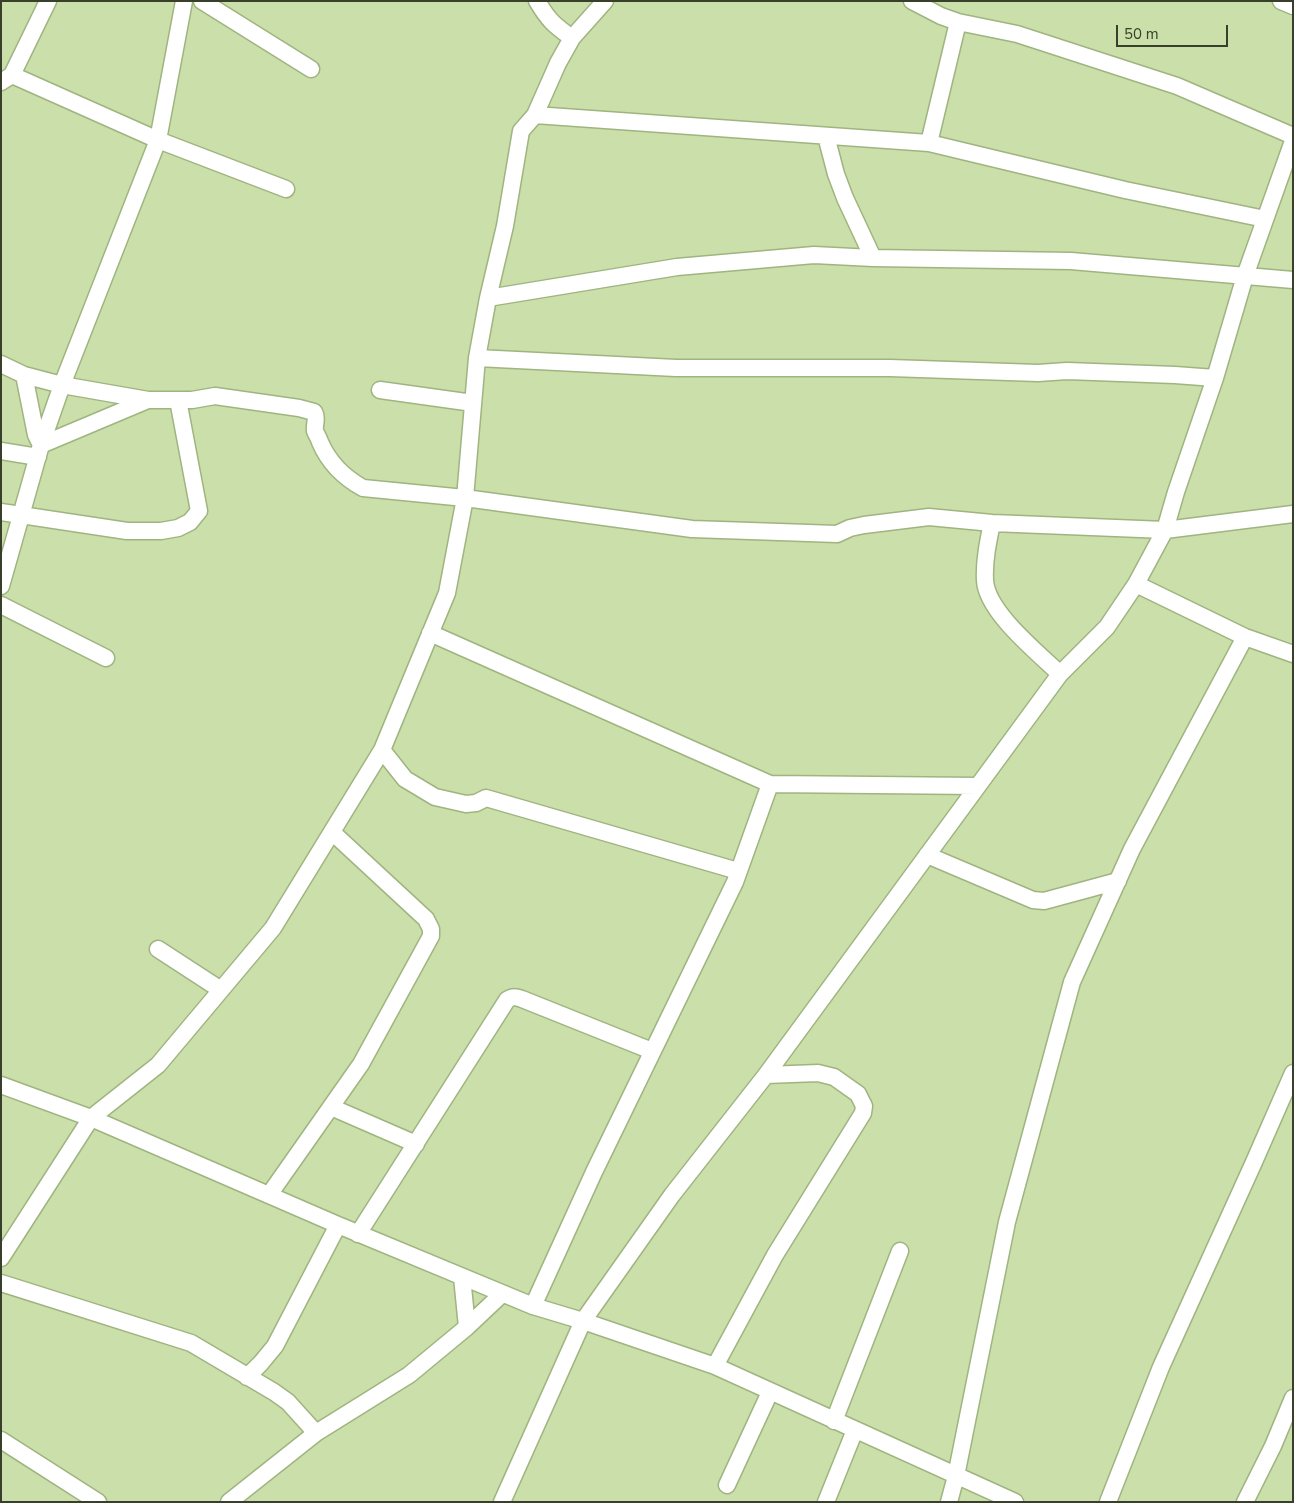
<!DOCTYPE html>
<html>
<head>
<meta charset="utf-8">
<style>
	body { margin:0 }
	#map { position:relative; width:1294px; height:1503px; overflow:hidden; background:#cadfaa; font-family:"Nunito Sans",sans-serif }
	canvas { display:block }
	.frame { position:absolute; inset:0; border:2px solid #38402b; pointer-events:none }
	.scale { position:absolute; left:1116px; top:25px; width:112px; height:22px; box-sizing:border-box; border:2px solid #38402b; border-top:0; padding-left:6px; font-size:15px; line-height:18px; white-space:nowrap; color:#38402b; -webkit-text-stroke:4px #cadfaa; paint-order:stroke }
</style>
</head>
<body>
<div id="map">
<canvas width="1294" height="1503"></canvas>
<div class="frame"></div>
<div class="scale">50 m</div>
</div>
<script>
const ctx = document.querySelector('canvas').getContext('2d');
ctx.lineJoin = 'round';
function strokePath(path, color, width, dash) {
  ctx.strokeStyle = color;
  ctx.lineWidth = width;
  ctx.lineCap = dash ? 'butt' : 'round';
  ctx.setLineDash(dash || []);
  ctx.stroke(path);
}
const street = new Path2D(`
	M202,1L311,69
	M537,1C549,21 554,25 572,38
	M912,1L941,16L958,22L1017,34L1177,86L1293,136
	M1281,1L1293,6
	M12,75L158,140L286,189
	M1,82L12,75L48,1
	M535,115L929,143L1125,190L1265,219
	M826,136L836,174L845,198L873,258
	M929,143L958,22
	M488,298L677,267L814,255L873,258L1071,261L1293,280
	M477,358L676,368H890L1038,373L1067,371L1175,375L1215,378
	M1,364L24,375L62,385L148,400H192L215,396L299,408L314,412C318,418 314,424 315,431C316,434 319,438 320,442C329,463 343,477 363,488L465,498L692,529L837,534L850,528L864,525L929,517L992,523L1165,530L1293,514
	M24,375L36,435L41,445L148,400
	M380,390L473,403
	M1,451L38,457
	M1,512L127,531H161L178,528L190,522L199,511L178,400
	M992,523C988,542 984,561 985,580C986,611 1037,652 1060,674
	M1136,584L1245,637L1293,654
	M1,586L41,445L62,385L158,140L184,1
	M1,605L106,658
	M430,633L770,784
	M382,750L405,779L435,797L466,804L476,803L486,798L738,871
	M927,855L1033,900L1044,901L1118,881
	M158,949L221,990
	M1,1085L91,1118L338,1225L533,1306L583,1321L715,1366L1015,1502
	M331,1107L416,1144
	M269,1195L361,1064L431,936V929L426,919L332,832
	M358,1234L507,1000C513,996 516,997 522,999L652,1051
	M1,1258L91,1118L158,1065L273,928L382,750L447,593L465,498L477,358L488,298L505,226L521,131L535,115L558,63L572,38L605,1
	M462,1277L467,1327
	M1,1283L191,1343L274,1392L288,1402L316,1433
	M533,1306L594,1172L735,882L770,784L978,786
	M715,1366L775,1255L863,1113L864,1106L858,1094L834,1077L818,1073L766,1075
	M247,1377L261,1363L275,1346L338,1225
	M834,1421L900,1251
	M1,1440L98,1502
	M727,1485L770,1392
	M229,1502L316,1433L409,1375L467,1327L502,1294
	M502,1502L583,1321L672,1195L766,1075L1060,674L1107,627L1136,584L1165,530L1176,492L1215,378L1245,276L1293,141
	M826,1502L855,1430
	M949,1502L956,1476L1007,1222L1072,982L1132,849L1245,637
	M1108,1502L1161,1367L1254,1162L1293,1073
	M1245,1502L1273,1446L1293,1398`);
strokePath(street, '#a0b480', 19);
strokePath(street, '#fff', 16);
</script>
</body>
</html>
